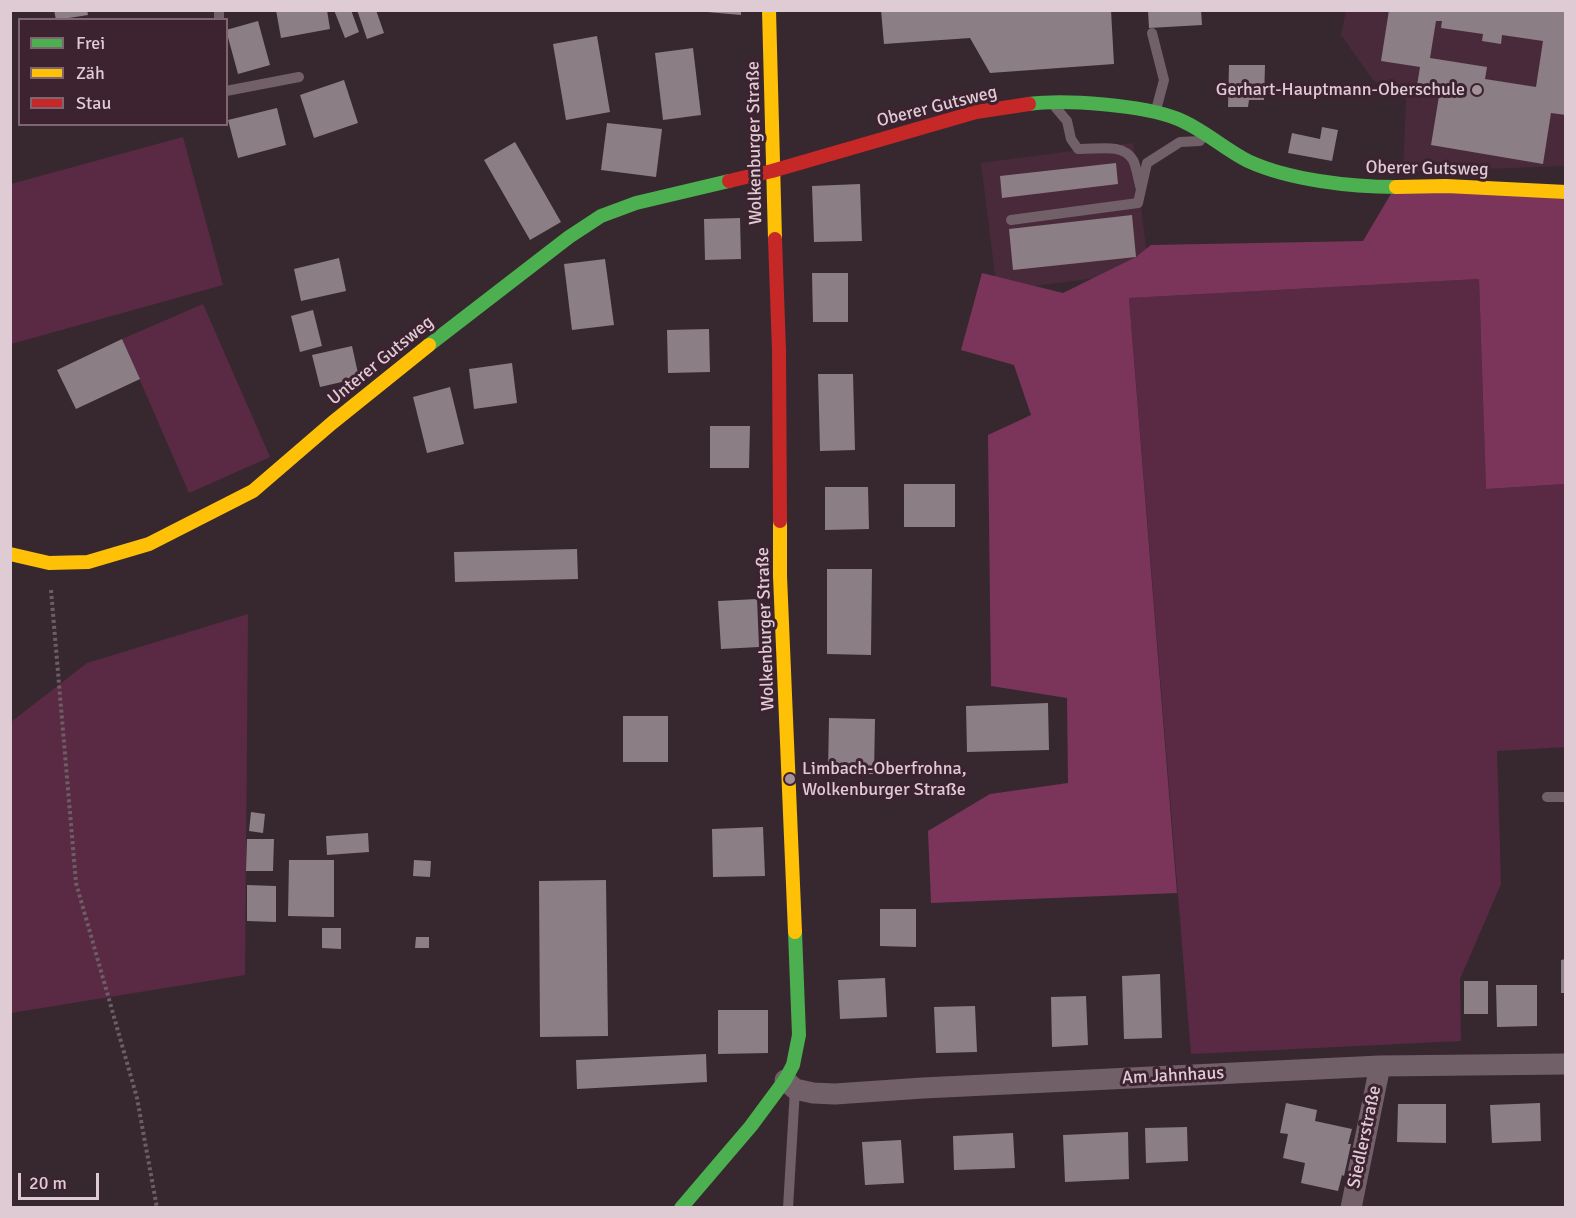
<!DOCTYPE html>
<html>
<head>
<meta charset="utf-8">
<style>
	body { margin:0 }
	#map { position:relative; width:1576px; height:1218px; overflow:hidden; background:#372830; font-family:Signika,sans-serif }
	canvas { display:block }
	.frame { position:absolute; inset:0; border:12px solid #decbd3; pointer-events:none }
	.legend { position:absolute; left:18px; top:18px; width:210px; height:108px; box-sizing:border-box; background:#3d2230; border:2px solid #7d6671; margin:0; padding:8px 10px; list-style:none; font-size:18px; color:#decbd3 }
	.legend li { display:flex; align-items:center; gap:12px; height:30px }
	.legend b { width:30px; border:2px solid #7d6671 }
	.scale { position:absolute; left:18px; top:1173px; width:81px; height:27px; box-sizing:border-box; border:3px solid #decbd3; border-top:0; padding-left:8px; font-size:18px; line-height:21px; white-space:nowrap; color:#decbd3; -webkit-text-stroke:4px #3d2230; paint-order:stroke }
</style>
</head>
<body>
<div id="map">
<canvas width="1576" height="1218"></canvas>
<div class="frame"></div>
<ul class="legend">
<li><b style="height:8px;background:#4caf50"></b>Frei</li>
<li><b style="height:8px;background:#ffc107"></b>Zäh</li>
<li><b style="height:8px;background:#c62828"></b>Stau</li>
</ul>
<div class="scale">20 m</div>
</div>
<script>
const ctx = document.querySelector('canvas').getContext('2d');
ctx.lineJoin = 'round';
function fillPath(path, color) {
  ctx.fillStyle = color;
  ctx.fill(path, 'evenodd');
}
function strokePath(path, color, width, dash) {
  ctx.strokeStyle = color;
  ctx.lineWidth = width;
  ctx.lineCap = dash ? 'butt' : 'round';
  ctx.setLineDash(dash || []);
  ctx.stroke(path);
}
function label(font, color, halo, rows, align = 'center') {
  ctx.font = font + ' Signika,sans-serif';
  ctx.lineWidth = 6;
  ctx.setLineDash([]);
  ctx.textBaseline = 'middle';
  ctx.strokeStyle = halo;
  ctx.fillStyle = color;
  for (const [text, x, y, turn = 0] of rows) {
    ctx.save();
    ctx.translate(x, y);
    ctx.rotate((+turn || 0) * Math.PI / 180);
    ctx.textAlign = isNaN(turn) ? turn : align;
    if (halo) ctx.strokeText(text, 0, 0);
    ctx.fillText(text, 0, 0);
    ctx.restore();
  }
}
fillPath(new Path2D(`
	M1346,11H1565V166L1403,172L1406,99L1373,80L1341,35Z
	M1133,143L1149,271L997,291L981,163Z`), '#492a3a');
fillPath(new Path2D(`
	M183,137L223,285L11,344V184Z
	M1479,279L1486,489L1565,484L1566,747L1497,751L1501,884L1460,979L1461,1041L1191,1054L1129,298Z
	M203,304L270,457L189,493L122,339Z
	M248,614L245,975L11,1013V722L87,663Z`), '#5a2a44');
fillPath(new Path2D(`
	M1395,187L1565,192V484L1486,489L1479,279L1129,298L1177,893L931,903L928,831L990,794L1068,783L1067,698L991,686L988,435L1031,415L1014,365L961,350L982,273L1063,293L1136,257L1151,245L1363,241Z`), '#7b355b');
fillPath(new Path2D(`
	M54,10H87L88,15L56,20Z
	M276,10H327L330,29L281,38Z
	M334,10H351L359,32L345,38Z
	M357,10H376L384,33L367,39Z
	M707,10H741V15L707,12Z
	M881,10H1111L1114,64L990,73L970,38L884,44Z
	M1148,10H1201L1202,25L1149,28Z
	M1389,10H1566V115L1551,113L1543,164L1431,145L1439,96L1416,92L1420,67L1381,61ZM1436,21H1442L1441,28L1483,34L1482,41L1501,44L1502,35L1543,41L1536,87L1485,79L1487,67L1430,58Z
	M258,21L270,65L238,74L226,30Z
	M597,36L610,112L566,120L553,44Z
	M693,48L701,115L663,120L655,53Z
	M1229,65H1265L1264,100H1249L1248,107H1228Z
	M344,80L358,123L314,138L300,95Z
	M277,108L286,145L238,158L228,120Z
	M607,123L662,129L656,177L601,170Z
	M1322,127L1338,130L1332,161L1288,153L1292,133L1320,139Z
	M515,142L561,222L530,240L484,160Z
	M1116,163L1118,184L1002,198L1000,176Z
	M860,184L862,241L814,242L812,186Z
	M1132,215L1136,257L1013,270L1009,229Z
	M740,218L741,259L705,260L704,219Z
	M339,258L346,291L301,301L294,269Z
	M605,259L614,325L572,330L564,264Z
	M812,273H848V322H813Z
	M313,310L322,346L300,352L291,316Z
	M709,329L710,372L668,373L667,330Z
	M122,339L140,379L76,409L57,370Z
	M352,346L359,378L320,387L312,355Z
	M512,363L517,403L474,409L469,369Z
	M818,374H853L855,450L820,451Z
	M450,387L464,444L427,453L413,397Z
	M710,426H750L749,468H710Z
	M904,484H955V527H904Z
	M825,487H868L869,529L825,530Z
	M577,549L578,579L455,582L454,552Z
	M827,569H872L871,655L827,654Z
	M757,599L759,647L721,649L718,601Z
	M1048,703L1049,750L967,752L966,706Z
	M623,716H668V762H623Z
	M829,718L875,719L874,774H828Z
	M251,812L265,814L263,833L249,831Z
	M763,827L765,876L713,877L712,829Z
	M368,833L369,852L327,855L326,836Z
	M247,839H274L273,871H246Z
	M289,860H334V917L288,916Z
	M414,860L431,861L430,877L413,876Z
	M606,880L608,1036L540,1037L539,881Z
	M247,885L276,886V922L247,921Z
	M880,909H916V947L880,946Z
	M322,928H341V949L322,948Z
	M416,937H429V948H415Z
	M1566,959V993H1561V960Z
	M1160,974L1162,1038L1124,1039L1122,976Z
	M885,978L887,1017L840,1019L838,980Z
	M1464,981H1488V1014H1464Z
	M1496,985H1537V1026L1497,1027Z
	M1086,996L1088,1045L1052,1047L1051,997Z
	M975,1006L977,1052L936,1053L934,1007Z
	M718,1010H768V1053L718,1054Z
	M706,1054L707,1082L577,1089L576,1060Z
	M1286,1103L1317,1110L1315,1121L1352,1129L1348,1144H1351L1344,1176L1342,1175L1338,1191L1301,1183L1305,1163L1283,1158L1288,1134L1280,1133Z
	M1540,1103L1541,1141L1492,1143L1490,1105Z
	M1398,1104H1446V1143L1397,1142Z
	M1187,1127L1188,1161L1146,1163L1145,1128Z
	M1128,1132L1129,1179L1065,1182L1063,1135Z
	M1013,1133L1015,1168L954,1170L953,1136Z
	M901,1140L904,1183L865,1185L862,1142Z`), '#8c7e85');
strokePath(new Path2D(`
	M51,590L76,883L137,1098L157,1208`), '#6d5e66', 4, [3, 3]);
strokePath(new Path2D(`
	M219,10V20
	M1152,33L1164,80L1156,110
	M226,91L299,77
	M1056,108L1067,121L1071,139L1078,149C1096,150 1122,142 1133,160C1137,168 1138,180 1141,189
	M1011,220L1138,203L1147,163L1180,142L1200,141
	M1547,797H1566
	M788,1208L795,1089`), '#726069', 10);
strokePath(new Path2D(`
	M785,1080L795,1089L813,1093L835,1094L923,1088L1380,1066L1566,1064
	M1351,1208L1380,1066`), '#726069', 21);
strokePath(new Path2D(`
	M1029,104C1065,99 1143,105 1178,119C1203,129 1224,149 1248,161C1289,180 1351,187 1396,187
	M429,345L569,237L601,216L636,203L729,181
	M681,1208L751,1126L785,1080L793,1065L799,1035L795,932`), '#4caf50', 14);
strokePath(new Path2D(`
	M769,10L775,239
	M1396,187L1446,186L1566,192
	M780,521V576L795,932
	M10,554L49,563L88,562L149,544L253,491L332,423L429,345`), '#ffc107', 14);
strokePath(new Path2D(`
	M729,181L772,171L976,112L1029,104
	M775,239L779,350L780,521`), '#c62828', 14);
for (const [x, y, r, color] of [
	[1477,90,6,"#a4929a"],
	[790,779,6,"#a4929a"]
]) {
  const dot = new Path2D();
  dot.arc(x, y, r, 0, 2 * Math.PI);
  ctx.fillStyle = color;
  ctx.fill(dot);
  strokePath(dot, '#3d2230', 2);
}
label('18px', '#decbd3', '#3d2230', [
	["Gerhart-Hauptmann-Oberschule",1465,90],
	["Limbach-Oberfrohna,",802,769,"left"],
	["Wolkenburger Straße",802,790,"left"]
], 'right');
label('18px', '#decbd3', '#3d2230', [
	["Oberer Gutsweg",937,107,-14],
	["Wolkenburger Straße",755,143,-91],
	["Oberer Gutsweg",1427,169,1],
	["Unterer Gutsweg",381,361,-39],
	["Wolkenburger Straße",766,629,-92],
	["Am Jahnhaus",1173,1076,-3],
	["Siedlerstraße",1365,1137,-78]
]);
</script>
</body>
</html>
